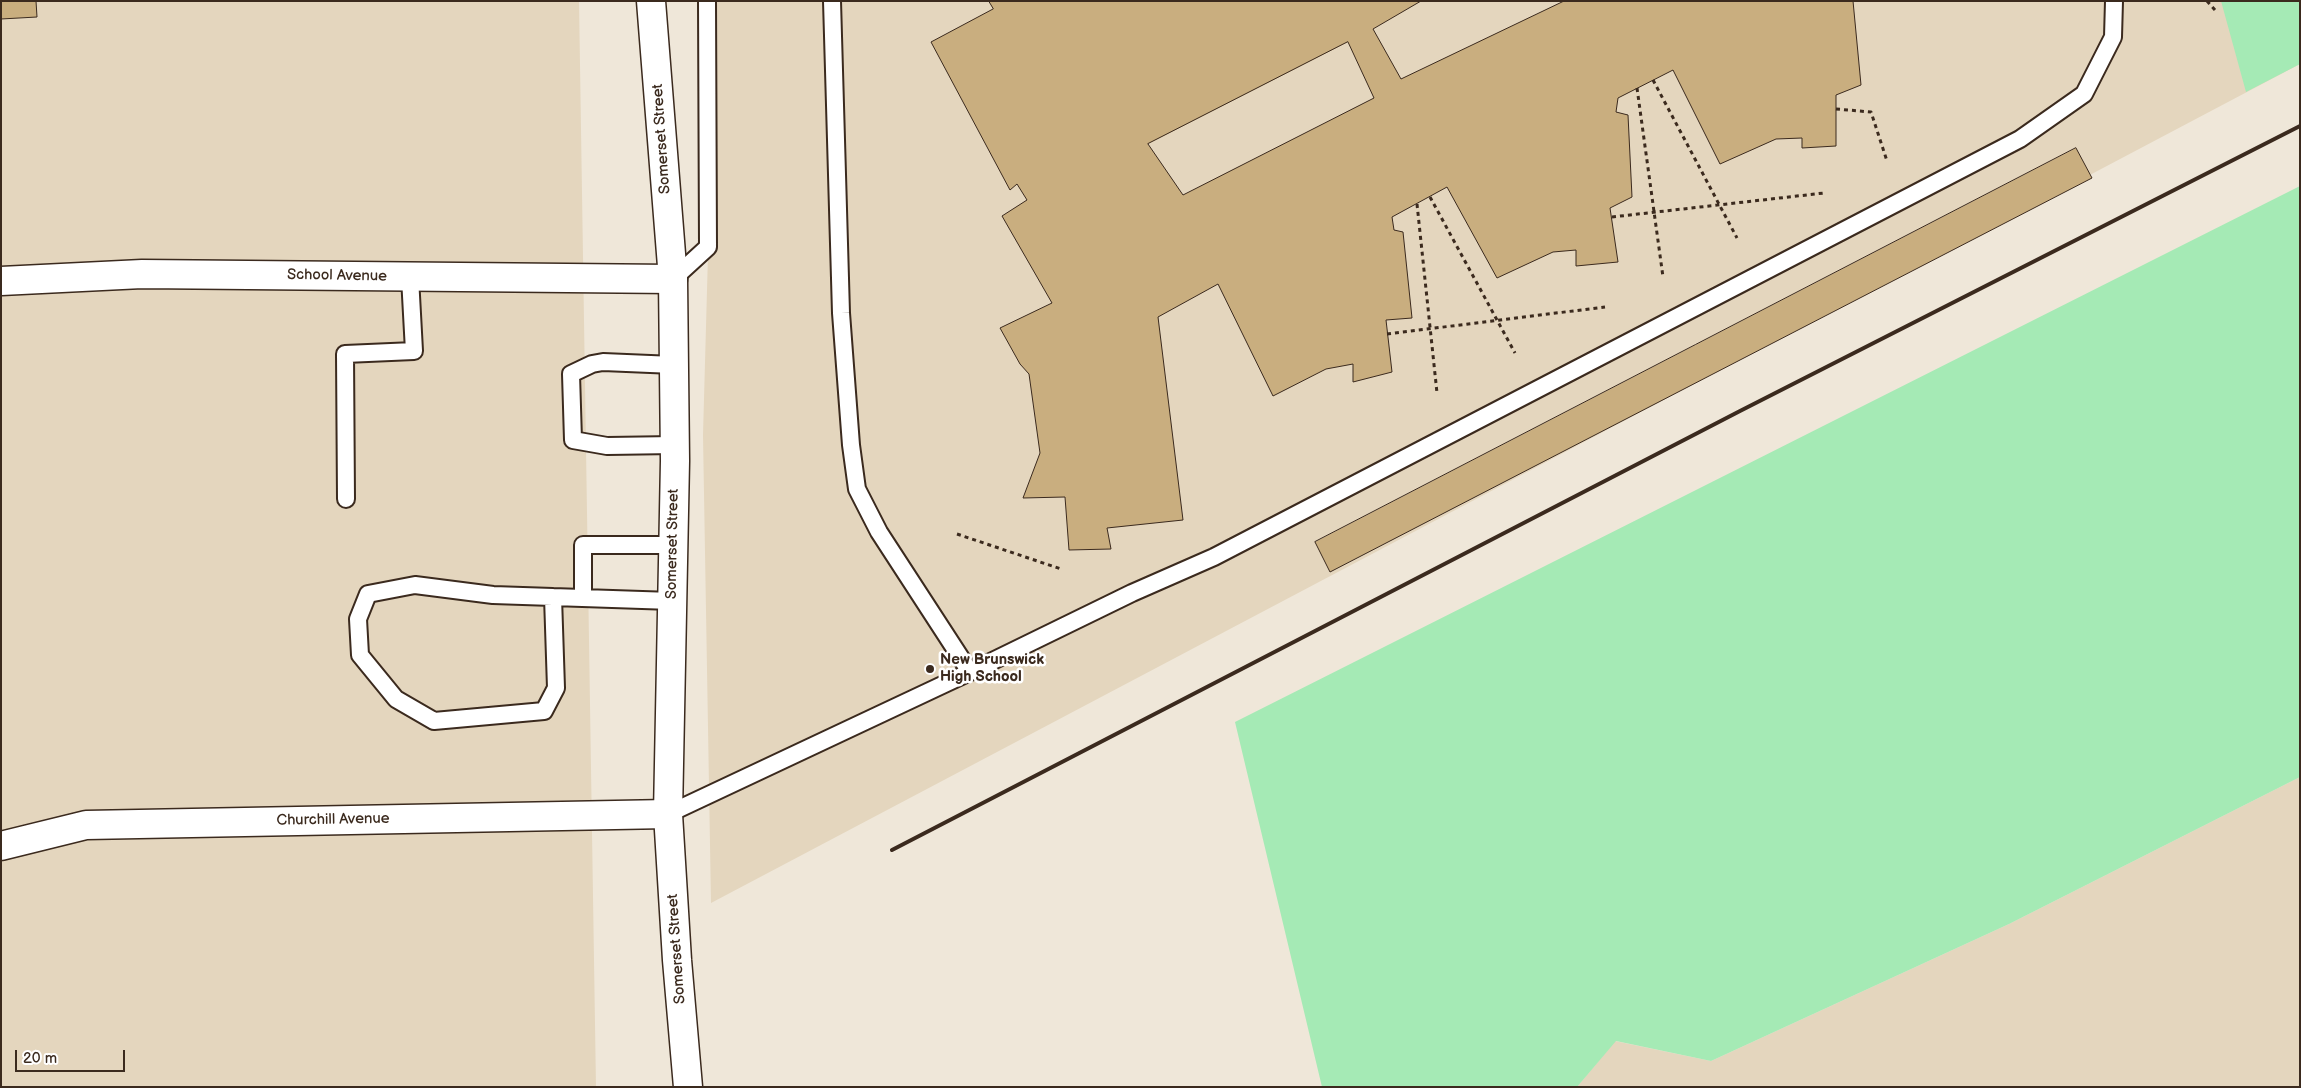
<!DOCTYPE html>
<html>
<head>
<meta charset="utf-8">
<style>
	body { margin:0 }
	#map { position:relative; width:2301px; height:1088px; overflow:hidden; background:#efe7d9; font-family:"Balsamiq Sans",sans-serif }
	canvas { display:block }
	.frame { position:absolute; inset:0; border:2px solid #3b2a1e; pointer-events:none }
	.scale { position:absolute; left:15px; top:1050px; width:110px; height:22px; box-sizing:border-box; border:2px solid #3b2a1e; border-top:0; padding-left:6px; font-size:15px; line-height:18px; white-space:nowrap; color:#3b2a1e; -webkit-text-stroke:4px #fff; paint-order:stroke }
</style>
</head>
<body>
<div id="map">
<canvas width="2301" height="1088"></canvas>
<div class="frame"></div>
<div class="scale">20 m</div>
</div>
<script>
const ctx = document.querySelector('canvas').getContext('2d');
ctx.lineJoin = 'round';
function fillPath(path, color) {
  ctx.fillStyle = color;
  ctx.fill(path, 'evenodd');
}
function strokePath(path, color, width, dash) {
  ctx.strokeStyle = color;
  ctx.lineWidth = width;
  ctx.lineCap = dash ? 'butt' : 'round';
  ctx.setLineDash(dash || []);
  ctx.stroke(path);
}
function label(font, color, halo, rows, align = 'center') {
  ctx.font = font + ' "Balsamiq Sans",sans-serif';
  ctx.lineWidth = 5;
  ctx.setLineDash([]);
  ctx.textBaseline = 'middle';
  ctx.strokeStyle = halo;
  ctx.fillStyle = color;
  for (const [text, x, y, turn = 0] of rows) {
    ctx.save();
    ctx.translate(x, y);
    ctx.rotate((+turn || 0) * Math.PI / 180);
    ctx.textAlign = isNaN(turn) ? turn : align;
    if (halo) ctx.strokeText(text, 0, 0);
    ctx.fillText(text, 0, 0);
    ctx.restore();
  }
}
fillPath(new Path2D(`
	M1,1H579L596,1087H1Z
	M715,1H2300V64L711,903L703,435Z
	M2300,777V1087H1577L1615,1041L1711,1061L2009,924Z`), '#e4d6be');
fillPath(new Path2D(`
	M2221,1H2300V64L2246,92Z
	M2300,186V777L2009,924L1711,1061L1616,1041L1577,1087H1322L1235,722Z`), '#a5eab5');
const building = new Path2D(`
	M1,1H36L37,17L1,19Z
	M989,1H1421L1373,29L1401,79L1564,1H1853L1861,85L1836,95V146L1802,148V138L1776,139L1720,164L1673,70L1618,98L1616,112L1628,115L1632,197L1610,208L1618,262L1576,266V250L1553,252L1497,278L1447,187L1392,217L1394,230L1403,232L1412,318L1386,320L1392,372L1353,382V364L1326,369L1273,396L1218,284L1158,317L1183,520L1107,528L1111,549L1069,550L1065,497L1023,498L1040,453L1029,374L1020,364L1000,328L1052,303L1002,216L1027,200L1017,184L1010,190L931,42L993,9ZM1348,42L1374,98L1183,195L1148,144Z
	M2076,148L2092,178L1330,572L1315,542Z`);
fillPath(building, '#c9ae7f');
strokePath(building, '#3b2a1e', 1);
const lane = new Path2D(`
	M832,1L841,313L851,445L857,489L879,532L970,672
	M673,279L708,247L707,1
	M674,365L603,362L592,364L571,374L573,440L607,446L675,445
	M346,499L345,354L414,351L410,277
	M553,597L556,688L544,711L434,721L396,699L360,655L358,619L368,594L415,585L493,595L672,601
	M583,598V545H673
	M668,814L970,672L1132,593L1214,557L2020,139L2084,94L2113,37L2114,1`);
const street = new Path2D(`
	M1,281L142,274L673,279
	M1,846L86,825L668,814`);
const secondary = new Path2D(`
	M651,1L673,279L675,461L668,814L677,960L688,1087`);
strokePath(lane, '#3b2a1e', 20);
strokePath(street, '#3b2a1e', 31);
strokePath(secondary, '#3b2a1e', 31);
strokePath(new Path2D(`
	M2207,1L2215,10
	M1653,80L1737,238
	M1637,88L1663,277
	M1836,109L1871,112L1887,161
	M1430,197L1515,353
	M1417,204L1437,393
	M1612,217L1824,193
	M1387,334L1605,307
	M957,534L1061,569`), '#3b2a1e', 3, [4, 4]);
strokePath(lane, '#fff', 16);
strokePath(street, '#fff', 28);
strokePath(secondary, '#fff', 28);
strokePath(new Path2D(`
	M892,850L1740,411L2300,126`), '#3b2a1e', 4);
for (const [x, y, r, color] of [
	[930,669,5,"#3b2a1e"]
]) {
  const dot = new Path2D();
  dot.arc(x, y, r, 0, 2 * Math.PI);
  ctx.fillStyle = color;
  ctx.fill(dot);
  strokePath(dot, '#fff', 2);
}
label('15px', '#3b2a1e', '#fff', [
	["Somerset Street",662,139,-94],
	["School Avenue",337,276,1],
	["Somerset Street",673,544,-89],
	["Churchill Avenue",333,820,-1],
	["Somerset Street",677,949,-94]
]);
label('bold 15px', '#3b2a1e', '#fff', [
	["New Brunswick",940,660],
	["High School",940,677]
], 'left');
</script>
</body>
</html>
